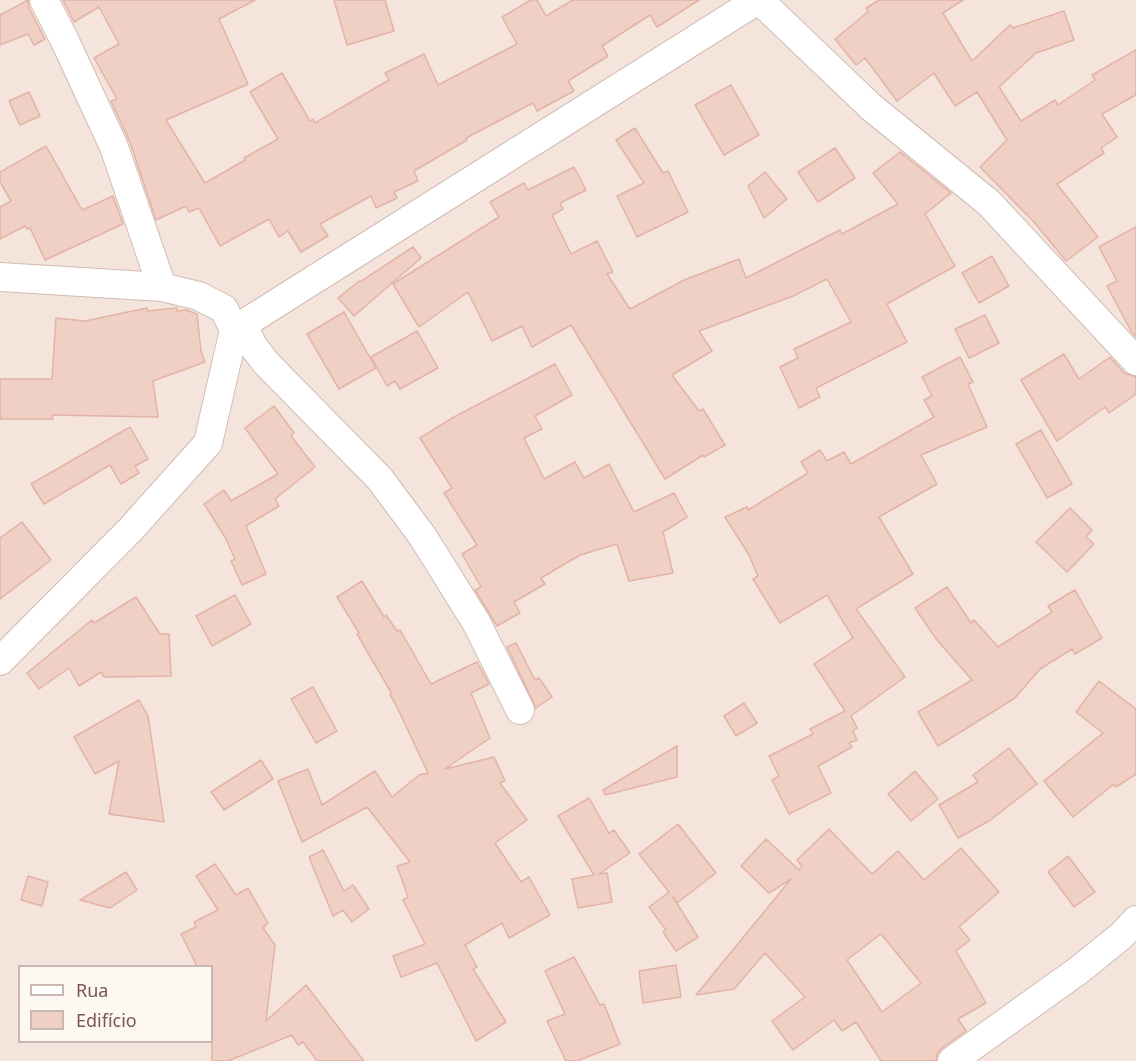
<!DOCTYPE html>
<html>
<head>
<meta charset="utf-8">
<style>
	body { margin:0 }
	#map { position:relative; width:1136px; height:1061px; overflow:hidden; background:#fcf3ed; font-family:"Noto Sans",sans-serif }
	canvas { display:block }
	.legend { position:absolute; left:18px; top:965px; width:195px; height:78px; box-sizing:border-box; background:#fef8f3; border:2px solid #c8b8b1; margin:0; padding:8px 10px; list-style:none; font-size:18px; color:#77574f }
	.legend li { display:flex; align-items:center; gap:12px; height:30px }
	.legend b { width:30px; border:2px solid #c8b8b1 }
</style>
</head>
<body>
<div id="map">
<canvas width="1136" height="1061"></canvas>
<ul class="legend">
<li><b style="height:8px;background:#fff"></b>Rua</li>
<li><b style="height:16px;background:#f0cfc5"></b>Edifício</li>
</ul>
</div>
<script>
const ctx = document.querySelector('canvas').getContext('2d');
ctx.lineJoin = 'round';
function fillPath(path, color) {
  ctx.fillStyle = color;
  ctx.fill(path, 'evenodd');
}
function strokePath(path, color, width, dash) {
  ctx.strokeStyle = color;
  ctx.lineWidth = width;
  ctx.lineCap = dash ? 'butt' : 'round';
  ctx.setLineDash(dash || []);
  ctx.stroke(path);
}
fillPath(new Path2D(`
	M0,0H1136V1061H0ZM20,966H212V1042H20Z`), '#f4e4db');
const building = new Path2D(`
	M28,0L29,8L45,39L34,45L28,34L0,45V15Z
	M63,0H255L219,19L248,84L166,120L205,183L245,160L244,158L278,139L250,92L282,73L310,121L313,119L315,123L389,80L385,73L424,54L438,85L517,44L502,17L531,0H537L546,16L573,0H699L657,27L650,15L602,46L608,56L568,81L574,91L537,111L533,103L466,138L467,140L414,171L418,181L394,192L397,198L376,208L371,196L320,224L328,236L301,252L288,231L279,237L269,219L220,246L199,208L189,212L186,206L156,220L130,142L111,101L117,99L94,58L119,44L99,7L74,22Z
	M334,0H385L394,31L347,45Z
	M879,0H963L943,13L972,61L1010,25L1013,28L1064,11L1074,40L1036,53L999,87L1021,121L1055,100L1058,105L1095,80L1092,75L1136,50V95L1102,114L1117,137L1101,148L1104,153L1057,184L1098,237L1066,261L1034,222L980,167L1007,140L977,92L955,106L934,73L897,101L865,58L856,65L835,39L868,12L866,8Z
	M731,85L759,135L724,155L695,105Z
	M29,92L40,116L20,125L9,101Z
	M635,128L663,173L668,171L688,212L637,237L617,196L644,183L616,140Z
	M46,146L82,210L113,196L123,224L45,260L30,228L27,229L25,226L0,239V207L11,201L0,182V172Z
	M835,148L855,178L818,202L798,172Z
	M900,152L951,193L925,214L955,266L887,304L907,342L816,388L820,397L799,408L780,367L798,358L794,349L851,322L827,279L793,296L699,331L712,351L672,375L699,411L703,409L725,445L704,457L703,455L665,479L571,325L532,347L522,326L492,341L468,292L419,327L393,284L499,217L490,202L524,183L528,190L574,167L586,190L560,203L563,209L552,215L571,254L597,241L613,272L607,274L630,309L684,280L739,259L746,278L840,230L842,234L898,204L873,173Z
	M765,172L787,199L764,218L748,186Z
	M1136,227V337L1131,331L1107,286L1117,281L1099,247Z
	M413,247L421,258L354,316L338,298L359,281L360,282Z
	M992,256L1009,286L979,303L962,273Z
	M147,308V311L177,308V311L186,310L197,314L201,351L205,362L153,381L158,417L52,415L53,419H0V379H52L56,318L85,321Z
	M344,312L376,368L339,389L307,334Z
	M985,315L999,343L969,358L955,329Z
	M417,331L438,368L400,389L395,381L387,386L371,357Z
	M1064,354L1079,379L1110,357L1124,373L1136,377V394L1109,413L1105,407L1057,441L1021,380Z
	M960,357L973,382L968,384L987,427L921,455L937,484L879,517L913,574L856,609L905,677L851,716L857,728L853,731L857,740L849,743L852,747L818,766L831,793L789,814L772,780L779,776L769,756L813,734L810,729L845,711L814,664L853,638L827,595L780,623L753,579L758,576L749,555L725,517L747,507L748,510L808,473L801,462L820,450L827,461L844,452L851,464L934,417L924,400L932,396L922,377Z
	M555,364L572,395L535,416L542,429L524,438L544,479L575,462L584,478L609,464L634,512L674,493L687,517L663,532L673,573L629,581L617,544L580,555L541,578L545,584L514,602L520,613L497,626L475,590L481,587L462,554L477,545L444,493L452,488L420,438L454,417Z
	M274,406L294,433L291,436L315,467L275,499L279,506L246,526L266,574L242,585L231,561L235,559L225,537L204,504L224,490L231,501L278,474L245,428Z
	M130,427L148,459L135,466L139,473L121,484L110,465L44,504L31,484Z
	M1041,430L1072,484L1047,498L1016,444Z
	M1070,508L1092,530L1086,537L1094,544L1067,572L1036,542Z
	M22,522L51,560L0,599V538Z
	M362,581L384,617L386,615L397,631L400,630L431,684L477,662L489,684L471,693L490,738L445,769L494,757L505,781L500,783L527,820L495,843L521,882L529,877L550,915L509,938L502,923L465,945L477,967L473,969L506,1022L476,1041L437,963L401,977L393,956L425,944L403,900L408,897L397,866L410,862L367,807L302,842L278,781L308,769L322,805L375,771L392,797L419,775L428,773L396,705L390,695L392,694L357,634L359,633L337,597Z
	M947,587L971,623L974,620L998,647L1052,612L1048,606L1075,590L1102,638L1075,654L1072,649L1040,669L1015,698L938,746L918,712L972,680L937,640L915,608Z
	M235,595L251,624L212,646L196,616Z
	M136,597L160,634H169L171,676L104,677L101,672L79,686L69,668L39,689L27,673L92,620L94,623Z
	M516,643L535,680L539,678L552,697L536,708L507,647Z
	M1099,681L1136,709V774L1116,787L1114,784L1073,817L1044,781L1103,733L1076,712Z
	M313,687L337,731L316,743L291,699Z
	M139,700L148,716L164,822L109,814L119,761L95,774L74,737Z
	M744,703L757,723L736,736L724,716Z
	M677,746V777L605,795L603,790Z
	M1009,748L1037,784L989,821L958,838L939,805L978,782L973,775Z
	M261,760L273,779L224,810L211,792Z
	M915,771L938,799L911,821L888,794Z
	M589,798L609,833L614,830L630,853L599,874L607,873L612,902L578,908L572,879L594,875L558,816Z
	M678,824L716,873L677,903L673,897L698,937L676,951L663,932L666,930L649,907L669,892L639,854Z
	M829,829L872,874L898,851L924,880L961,848L999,892L959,927L970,940L956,951L986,1003L958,1019L966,1031L942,1048L937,1054L936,1061H881L856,1022L842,1031L834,1020L793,1050L772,1021L805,997L765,953L734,989L696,995L791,879L769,893L741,866L766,839L799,870L802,866L797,860ZM881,934L921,983L882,1012L847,960Z
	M323,850L344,891L353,885L369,909L352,922L343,910L333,916L309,857Z
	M1068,856L1095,892L1074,907L1048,872Z
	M215,864L236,895L248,888L268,923L263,928L275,945L266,1021L306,985L364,1061H317L303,1042L298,1045L292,1035L228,1061H212V966H197L181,934L196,927L194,922L218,910L196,876Z
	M126,872L137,890L110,908L80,900Z
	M28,876L48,882L42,906L21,900Z
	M574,957L600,1005L604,1004L620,1044L577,1061H566L547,1021L565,1014L545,971Z
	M676,965L681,997L643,1003L639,971Z`);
fillPath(building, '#f0cfc5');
strokePath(building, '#e2b3a6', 1.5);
const street = new Path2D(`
	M44,0L65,41L114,147L162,287
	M759,0L871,107L989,203L1136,361
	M0,277L162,287L199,296L224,309L234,330
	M243,325L253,346L266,363L380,479L423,537L476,622L520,710
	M0,661L131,529L208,443L234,330L758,0
	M952,1061L1079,970L1121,936L1136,920`);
strokePath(street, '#d1bcb4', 30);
strokePath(street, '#fff', 28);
</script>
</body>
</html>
